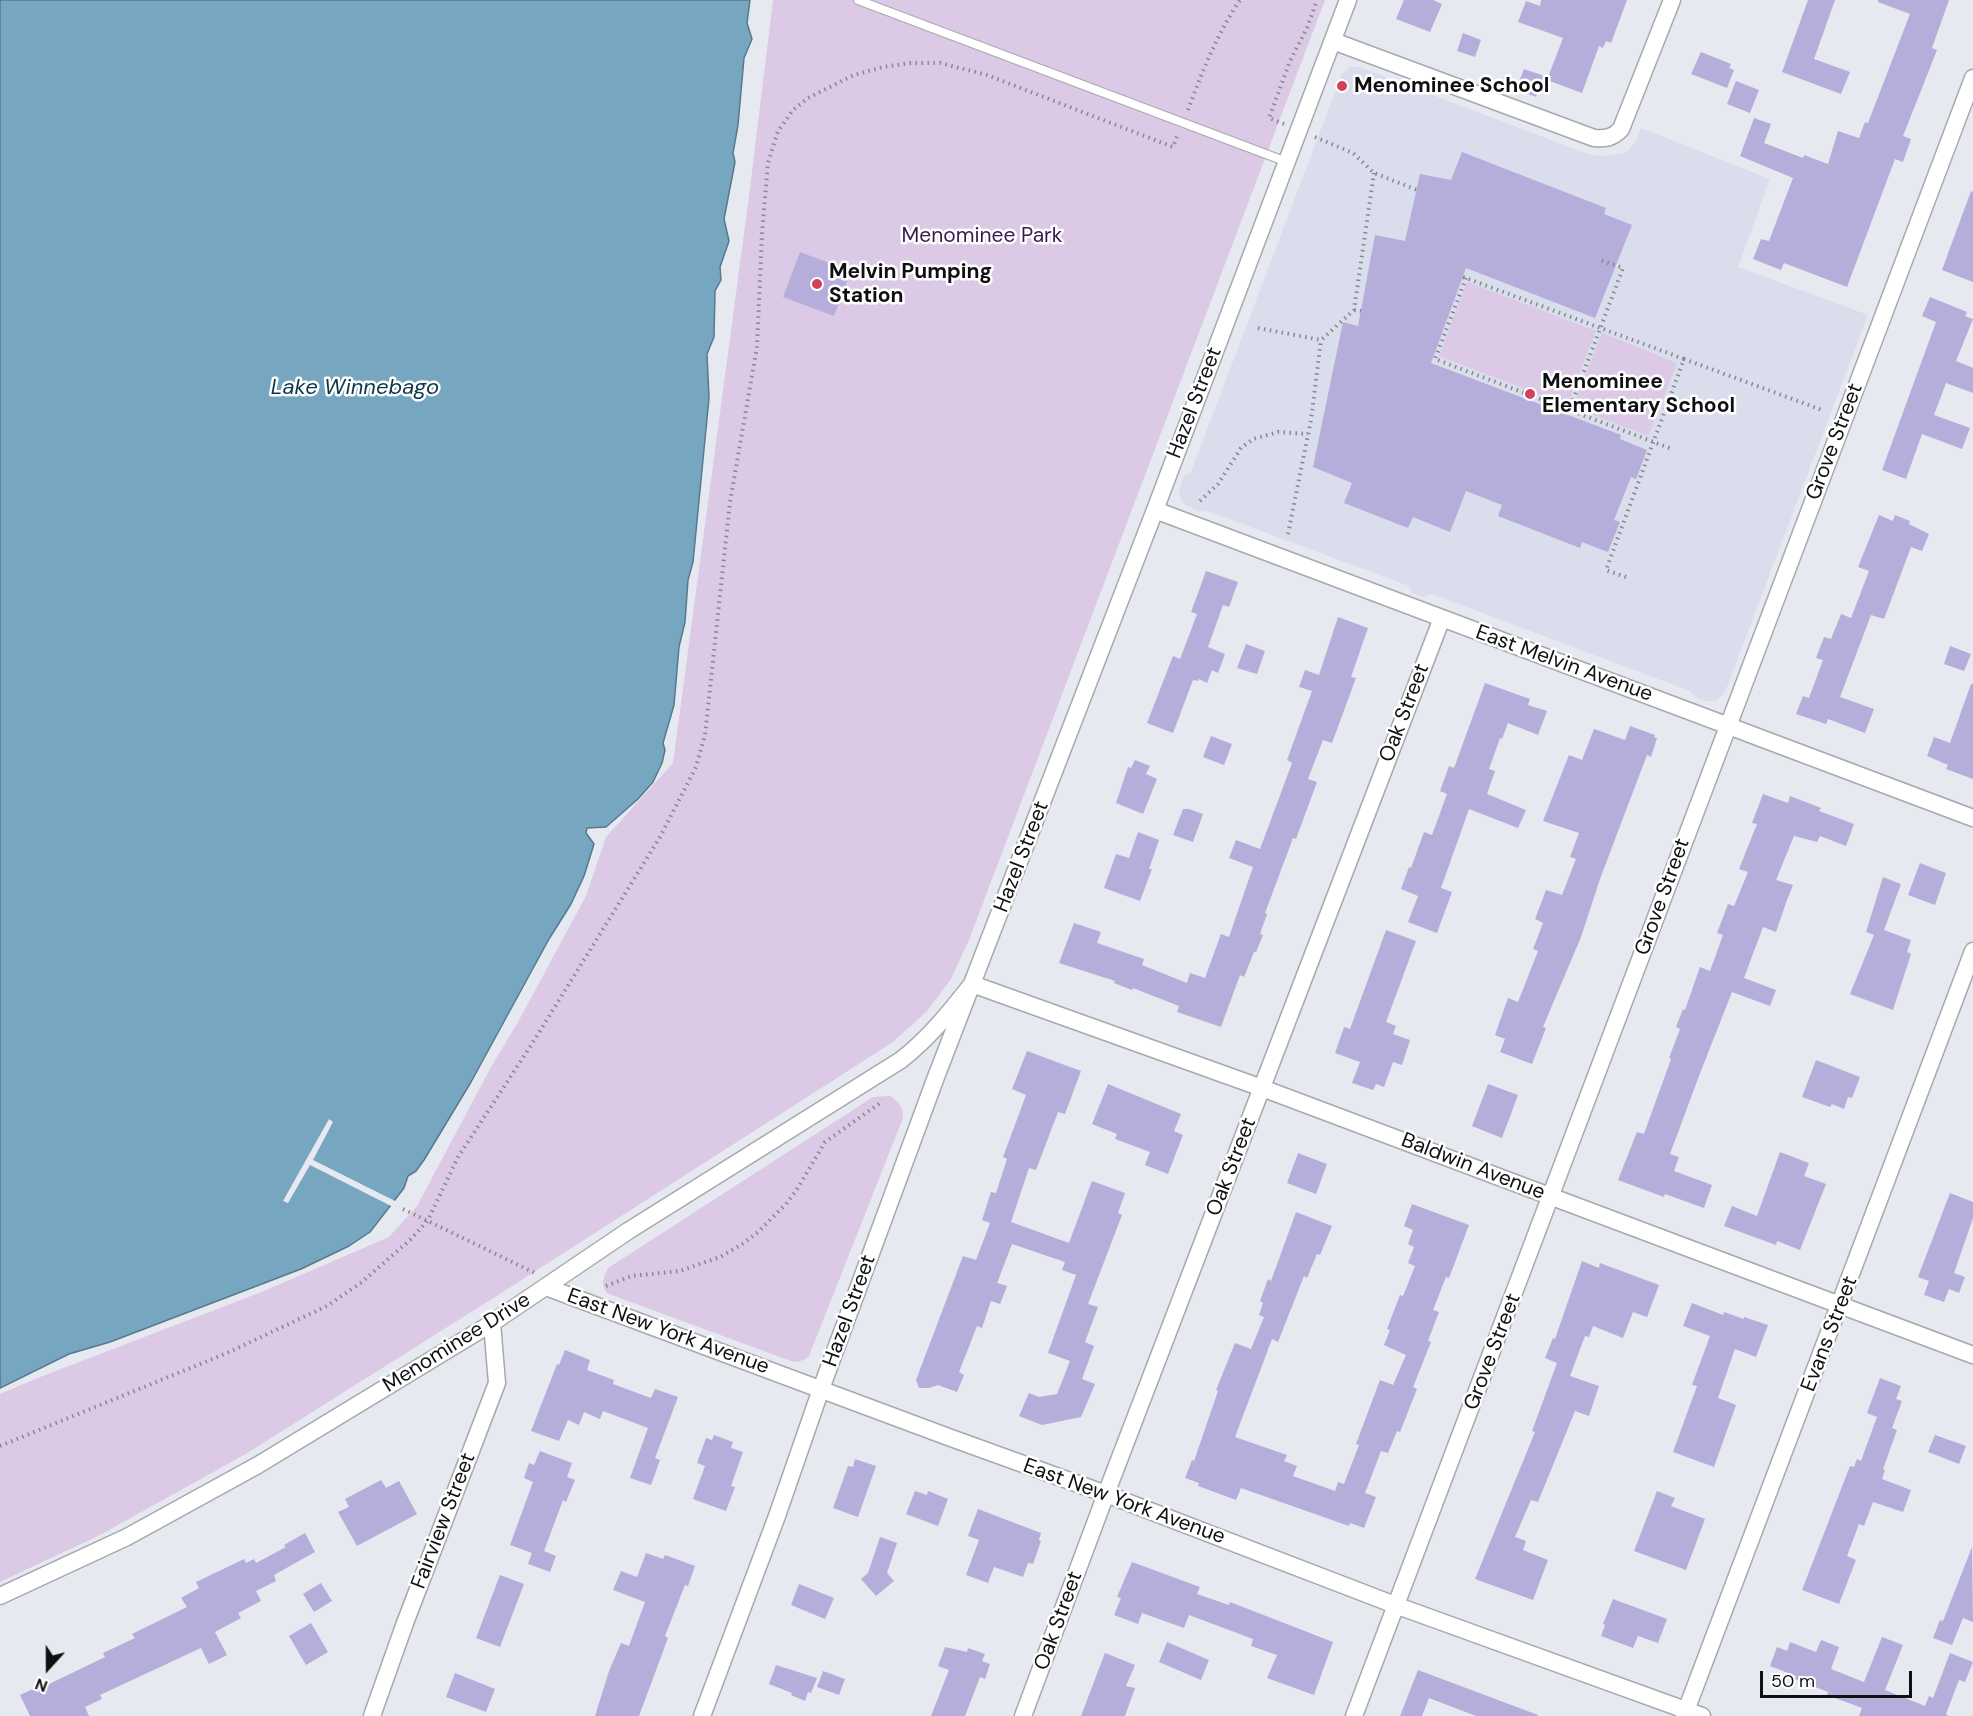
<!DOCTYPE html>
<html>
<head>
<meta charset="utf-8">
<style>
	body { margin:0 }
	#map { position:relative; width:1973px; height:1716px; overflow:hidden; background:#e7e9f1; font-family:"DM Sans",sans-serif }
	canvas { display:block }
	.north { position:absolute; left:18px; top:1638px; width:60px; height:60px; -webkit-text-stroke:4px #fff; paint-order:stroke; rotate:201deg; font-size:16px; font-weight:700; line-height:24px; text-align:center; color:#0f1012 }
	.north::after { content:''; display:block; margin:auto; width:21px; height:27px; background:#0f1012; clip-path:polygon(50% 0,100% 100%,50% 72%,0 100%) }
	.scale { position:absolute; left:1760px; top:1671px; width:152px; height:27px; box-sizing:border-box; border:3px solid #0f1012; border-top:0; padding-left:8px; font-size:18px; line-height:21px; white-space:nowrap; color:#0f1012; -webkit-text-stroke:4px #fff; paint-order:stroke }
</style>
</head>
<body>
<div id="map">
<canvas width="1973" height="1716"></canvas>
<div class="north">N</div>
<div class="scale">50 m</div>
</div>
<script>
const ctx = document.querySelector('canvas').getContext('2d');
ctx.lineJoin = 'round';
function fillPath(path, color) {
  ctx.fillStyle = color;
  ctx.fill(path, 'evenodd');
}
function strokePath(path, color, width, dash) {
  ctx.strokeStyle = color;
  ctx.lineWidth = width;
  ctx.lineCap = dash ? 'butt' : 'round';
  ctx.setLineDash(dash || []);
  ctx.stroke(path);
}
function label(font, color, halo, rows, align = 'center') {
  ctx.font = font + ' "DM Sans",sans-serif';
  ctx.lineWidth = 5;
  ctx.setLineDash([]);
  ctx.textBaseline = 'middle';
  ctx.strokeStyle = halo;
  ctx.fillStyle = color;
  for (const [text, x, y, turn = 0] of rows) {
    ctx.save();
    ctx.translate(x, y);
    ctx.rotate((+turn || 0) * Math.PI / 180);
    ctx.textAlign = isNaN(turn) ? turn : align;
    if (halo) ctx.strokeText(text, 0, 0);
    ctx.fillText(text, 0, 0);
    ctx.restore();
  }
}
fillPath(new Path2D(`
	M1350,67H1359L1588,154L1600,156L1626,153L1634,144L1641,128L1770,179L1738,267L1868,315L1725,692L1716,701H1706L1695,697L1690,691L1432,594L1423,597L1413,593L1409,586L1205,510L1200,512L1185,505L1180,499L1179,491L1184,476L1191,472L1342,74Z`), '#d9ddec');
fillPath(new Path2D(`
	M773,0H1325L969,940L951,979L927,1011L893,1042L495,1297L244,1455L100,1535L0,1582V1394L35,1379L264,1291L389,1237L417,1206L491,1067L518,1022L586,896L606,837L673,763L748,204Z
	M1467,282L1596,331L1567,405L1439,356Z
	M1602,333L1677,363L1648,436L1573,407Z
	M890,1096C899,1102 903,1107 903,1118L809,1356C801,1362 798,1363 788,1360L609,1294C600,1287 603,1278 608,1268L873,1097Z`), '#dbc9e5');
const water = new Path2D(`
	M0,0H750L747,23L752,39L744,58L738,125L733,153L735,162L724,219L729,241L720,267L721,280L715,291L714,337L707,354L709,398L693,562L688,580L685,622L679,647L674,705L663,743L665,750L662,763L653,782L638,799L606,827L587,828L586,833L594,844L584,876L571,904L549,939L471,1082L424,1160L416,1171L408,1176L404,1188L370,1232L349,1246L301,1269L110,1342L69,1354L0,1388Z`);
fillPath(water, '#77a6c1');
strokePath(water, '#58798c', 1.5);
fillPath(new Path2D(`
	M329,1119L333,1122L313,1160L397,1202L393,1207L310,1165L288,1203L283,1201Z`), '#e7e9f1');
fillPath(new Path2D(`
	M1404,0H1433L1442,4L1430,32L1396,19Z
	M1541,0H1627L1611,43L1606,41L1603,48L1599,46L1582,93L1547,80L1563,38L1518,22L1526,1L1540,6Z
	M1808,0H1835L1814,59L1850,72L1841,94L1782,72Z
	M1878,0H1949L1932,48L1937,50L1903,136L1911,139L1903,162L1895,159L1847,287L1784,263L1781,270L1753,259L1761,239L1769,241L1793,178L1740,156L1754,118L1771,124L1764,143L1803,158L1804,155L1828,164L1838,131L1859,138L1865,122L1868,123L1910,14L1878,2Z
	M1463,33L1481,40L1475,57L1457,51Z
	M1701,52L1731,64L1729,68L1734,70L1727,88L1691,74Z
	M1524,69L1545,76L1536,97L1516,89Z
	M1736,81L1759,90L1750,113L1727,104Z
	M1462,152L1606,208L1604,214L1632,225L1595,318L1466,268L1431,363L1621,435L1620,439L1647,450L1636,479L1631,477L1614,520L1620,522L1608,552L1582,542L1580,548L1498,516L1502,505L1466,491L1450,532L1413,517L1408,528L1344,503L1352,483L1313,467L1343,322L1358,326L1375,235L1405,241L1420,174L1451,180Z
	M1971,191L1973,192V282L1942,270Z
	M800,252L851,271L834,316L783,297Z
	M1930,297L1967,312L1965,316L1973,319L1956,361L1973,368V393L1946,383L1934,415L1970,428L1962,449L1922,434L1906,479L1882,470L1936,322L1922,316Z
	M1879,515L1893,521L1895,515L1910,521L1909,524L1929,534L1922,551L1911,547L1884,619L1871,615L1840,697L1874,709L1865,733L1828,719L1826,724L1796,714L1803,696L1809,698L1823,660L1816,658L1824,637L1831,639L1841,614L1851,618L1869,571L1858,567Z
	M1206,571L1238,582L1229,607L1223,605L1208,647L1225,654L1218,673L1212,670L1207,683L1199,679L1198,681L1193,680L1173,733L1147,723L1173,656L1180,659L1197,614L1191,612Z
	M1338,617L1368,628L1351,677L1356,678L1332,743L1323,740L1308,779L1317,782L1296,839L1293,838L1265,913L1267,914L1260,934L1263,935L1256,952H1254L1244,977L1240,975L1221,1027L1177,1012L1179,1006L1133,988L1132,990L1114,983L1115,981L1059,963L1074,923L1101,932L1097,943L1144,959L1142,965L1187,983L1190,973L1205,978L1221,934L1229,937L1253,867L1229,858L1236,840L1260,849L1292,763L1287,760L1312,691L1299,687L1305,670L1319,675Z
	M1246,644L1265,651L1257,674L1237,668Z
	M1950,646L1971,654L1964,671L1944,664Z
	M1485,683L1530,699L1528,705L1547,711L1538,735L1508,723L1502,739L1500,738L1489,769L1495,771L1487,794L1526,810L1518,828L1469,809L1441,888L1452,892L1437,933L1408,922L1418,896L1401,889L1409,867L1411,868L1424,832L1432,835L1447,794L1440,791L1449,766L1454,768Z
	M1971,684H1973V779L1946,769L1948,765L1927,756L1934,737L1950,743Z
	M1630,726L1655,735L1654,737L1657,738L1651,757L1647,755L1600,879L1581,937L1543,1027L1546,1028L1532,1064L1500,1052L1505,1039L1495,1035L1508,998L1518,1002L1538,951L1533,949L1543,923L1535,919L1546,890L1562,895L1576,859L1570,857L1579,833L1543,821L1569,755L1582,760L1594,729L1625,740Z
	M1211,736L1232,744L1224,765L1203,757Z
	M1135,760L1150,766L1146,774L1157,779L1143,814L1116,803L1128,767L1131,768Z
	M1763,794L1788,803L1790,796L1821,808L1819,811L1854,824L1846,846L1820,836L1817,842L1794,836L1776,880L1793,885L1787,900L1776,932L1763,927L1744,978L1776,990L1770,1006L1732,992L1699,1076L1670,1154L1679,1157L1674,1171L1712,1185L1704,1208L1665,1194L1664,1197L1618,1180L1637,1132L1644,1134L1671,1059L1669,1058L1680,1029L1676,1027L1683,1009L1685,1010L1700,967L1710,971L1723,935L1717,933L1728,904L1734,906L1748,872L1739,869L1757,824L1752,823Z
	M1183,809H1189L1203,814L1193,842L1173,835Z
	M1138,832L1159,840L1149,869H1152L1140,901L1104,888L1116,854L1129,858Z
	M1920,863L1946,873L1935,905L1908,895Z
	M1883,877L1901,884L1884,930L1911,940L1907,952L1911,954L1893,1010L1850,994L1874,935L1866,932Z
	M1386,930L1416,941L1386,1022L1396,1026L1393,1034L1410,1040L1402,1065L1393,1062L1384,1087L1376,1084L1373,1090L1352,1083L1360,1062L1335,1053L1344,1027L1350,1029Z
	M1027,1051L1081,1071L1065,1114L1058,1112L1036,1170L1029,1168L1011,1222L1069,1243L1092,1181L1125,1193L1118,1213L1122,1215L1088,1304L1098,1307L1085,1342L1094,1346L1082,1379L1095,1384L1081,1417L1042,1425L1019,1416L1029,1393L1039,1397L1057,1394L1070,1361L1048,1353L1076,1275L1062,1270L1065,1262L1012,1244L997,1283L1007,1286L1000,1304L991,1301L982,1328L977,1326L959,1372L964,1375L957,1392L938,1385L929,1388H919L916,1380L963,1256L976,1260L990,1223L982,1220L991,1192L996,1193L1007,1159L1003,1157L1026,1095L1012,1089Z
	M1816,1060L1860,1077L1852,1098L1848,1097L1844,1109L1832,1104L1830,1107L1802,1097Z
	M1108,1084L1181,1114L1174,1131L1183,1135L1168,1174L1145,1165L1150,1152L1115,1139L1117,1134L1092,1124Z
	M1488,1084L1518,1095L1502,1138L1472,1126Z
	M1780,1152L1809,1163L1804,1176L1826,1184L1800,1250L1777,1241L1776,1245L1724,1226L1732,1206L1757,1216Z
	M1298,1153L1327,1164L1316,1194L1287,1183Z
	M1950,1193L1973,1202V1218L1954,1273L1965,1277L1959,1293L1949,1289L1944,1302L1924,1295L1929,1281L1918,1277Z
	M1412,1204L1469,1225L1449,1278L1446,1277L1433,1310L1439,1312L1428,1341L1431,1342L1413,1387L1417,1389L1400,1432L1397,1431L1388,1453L1381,1451L1365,1493L1376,1497L1364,1528L1350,1523L1349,1526L1241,1488L1236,1500L1198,1486L1199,1483L1185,1478L1192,1460L1194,1461L1218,1391L1216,1390L1235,1343L1251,1349L1264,1317L1259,1315L1263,1303L1260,1301L1268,1279L1271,1281L1296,1212L1332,1226L1320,1255L1317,1254L1307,1278L1304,1276L1278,1342L1272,1339L1235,1437L1287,1455L1284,1461L1297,1466L1293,1476L1335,1491L1338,1482L1344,1484L1359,1445L1356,1444L1380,1380L1393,1385L1406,1355L1384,1345L1390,1330L1387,1329L1400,1295L1403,1296L1415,1266L1408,1263L1414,1247L1408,1244L1413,1230L1404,1226Z
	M1582,1261L1599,1268L1600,1263L1659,1285L1647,1317L1633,1312L1623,1338L1593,1326L1589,1337L1585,1336L1570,1376L1599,1386L1589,1416L1575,1411L1538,1502L1531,1500L1515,1537L1526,1541L1523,1550L1548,1560L1533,1600L1475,1579L1535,1432L1532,1431L1557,1363L1545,1358L1553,1338L1555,1339Z
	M1692,1303L1723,1315L1724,1312L1744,1319V1317L1768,1325L1756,1357L1735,1349L1718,1398L1736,1405L1714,1467L1673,1452L1697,1386L1692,1385L1710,1336L1683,1326Z
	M565,1350L590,1360L587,1370L614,1380L613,1384L651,1398L655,1389L678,1397L655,1458L660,1460L651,1485L630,1478L648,1428L603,1411L600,1419L584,1412L579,1425L568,1420L559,1441L531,1431L557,1364L559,1365Z
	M1880,1378L1901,1386L1896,1399L1902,1401L1892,1428L1897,1430L1883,1469L1885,1470L1882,1479L1911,1490L1903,1512L1873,1502L1864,1526L1859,1524L1847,1556L1856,1560L1839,1604L1802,1590L1850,1466L1854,1467L1857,1459L1861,1461L1877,1417L1867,1413Z
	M714,1435L733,1442L731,1448L743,1452L731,1486L735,1487L726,1511L693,1499L705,1466L697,1463L706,1438L712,1440Z
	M1935,1435L1966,1446L1959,1464L1928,1452Z
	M540,1451L572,1463L567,1477L575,1480L566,1502L563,1500L544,1551L556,1556L550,1572L528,1564L532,1553L510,1545L533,1482L524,1478L529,1463L534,1465Z
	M855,1459L876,1466L858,1517L833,1508L848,1466L853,1467Z
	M381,1480L386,1488L399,1481L417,1514L357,1546L338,1512L349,1507L345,1499Z
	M915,1491L927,1495L928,1491L948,1499L938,1526L906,1514Z
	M1657,1491L1675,1498L1671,1506L1705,1519L1686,1570L1634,1551Z
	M978,1509L1041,1533L1039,1540L1041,1541L1033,1564L1028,1563L1023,1577L994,1567L988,1583L966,1575L979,1540L968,1536Z
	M305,1533L315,1552L274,1575L276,1581L256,1591L261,1601L238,1613L241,1618L215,1632L227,1655L209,1664L201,1648L100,1695L102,1699L85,1707L89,1716H30L20,1695L42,1685L43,1687L105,1657L103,1653L135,1638L132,1634L187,1607L181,1598L199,1588L196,1582L244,1559L246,1563L254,1559L256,1563L286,1547L284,1545Z
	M880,1537L897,1543L887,1573L894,1581L876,1596L861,1579L868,1573Z
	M1972,1547L1973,1622L1963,1618L1952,1645L1933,1638L1940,1620L1943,1621Z
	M646,1553L663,1559L665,1555L695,1566L688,1586L685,1585L665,1636L668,1638L639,1716H595L609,1671L621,1643L629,1646L645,1602L613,1590L621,1571L637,1577Z
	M1132,1562L1200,1587L1197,1594L1229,1605L1230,1602L1333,1642L1314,1695L1267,1678L1277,1655L1251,1646L1253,1639L1189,1615L1184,1628L1142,1613L1138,1624L1114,1615L1121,1598L1117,1597Z
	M500,1575L524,1584L500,1647L476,1638Z
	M321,1583L332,1601L314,1612L303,1594Z
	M799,1584L834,1598L825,1619L791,1605Z
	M1613,1599L1667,1619L1658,1643L1638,1636L1633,1648L1601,1636L1605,1625L1603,1624Z
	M311,1623L328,1652L306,1665L289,1636Z
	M1882,1637L1903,1645L1885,1690L1925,1706L1929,1696L1933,1698L1950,1653L1973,1662L1965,1682L1959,1680L1946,1714L1948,1716H1859L1862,1708L1827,1695L1828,1692L1795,1679L1796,1676L1770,1666L1777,1647L1787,1651L1790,1642L1816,1652L1821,1640L1839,1647L1831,1669L1864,1682Z
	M1167,1642L1209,1660L1201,1680L1159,1662Z
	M945,1647L967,1652L968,1648L985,1654L982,1661L990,1664L985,1679L980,1677L965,1716H931L949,1670L938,1666Z
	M1105,1653L1135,1665L1126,1686L1135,1688L1125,1716H1081Z
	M776,1665L817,1678L811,1693L808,1692L805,1701L791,1695L792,1693L769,1684Z
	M1418,1670L1538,1715V1716H1476L1429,1698L1422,1716H1400Z
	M823,1671L845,1679L839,1695L817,1687Z
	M455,1673L495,1689L486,1712L446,1697Z`), '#b5adda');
const service = new Path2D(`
	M858,0L1287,162`);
const minor = new Path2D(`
	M1333,41L1594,138C1605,139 1613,138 1621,129L1672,0
	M1155,510L1973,818
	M546,1287L951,1438L1106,1494L1395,1605L1702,1716
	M0,1596L127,1537L258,1465L492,1323L628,1231L901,1060C929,1038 950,1012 972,984L1262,1088L1973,1355
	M372,1716L405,1623L497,1383L492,1323
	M702,1716L777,1516L821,1389L936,1077L1155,510L1348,0
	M1023,1716L1106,1494L1442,618
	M1354,1716L1973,78
	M1684,1716L1973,951`);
strokePath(service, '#a6a8af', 10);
strokePath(minor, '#a6a8af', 19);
strokePath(new Path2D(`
	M1188,110C1202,72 1217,34 1240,0
	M1284,124L1269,118L1290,61L1307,28L1317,0
	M1315,137L1353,153L1374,173L1417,190
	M1463,277L1684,359
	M1466,278L1435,359L1672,449
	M1354,310L1361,311
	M1258,328L1321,340L1354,310L1374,173
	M1569,411L1623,268L1600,260
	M1200,501L1218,484L1241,448L1253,439L1278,432L1308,434
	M1288,534L1311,420L1321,340
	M1626,577L1606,570L1684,359L1822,410
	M403,1209L535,1273
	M606,1286L631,1276L680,1271L720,1257L741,1245L758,1232L786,1204L796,1191L825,1142L883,1101
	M0,1446L227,1353L327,1306L362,1282L411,1239L428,1220L458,1157L530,1047L660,837L696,767L705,735L730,502L757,347L762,233L768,163L778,131L793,110L808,98L854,75L883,67L911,63H940L987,75L1173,147L1178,134`), '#87898e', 4, [1.5, 4.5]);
strokePath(service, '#fff', 8);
strokePath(minor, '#fff', 16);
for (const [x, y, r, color] of [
	[1342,86,6,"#d1415d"],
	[817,284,6,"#d1415d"],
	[1530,394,6,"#d1415d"]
]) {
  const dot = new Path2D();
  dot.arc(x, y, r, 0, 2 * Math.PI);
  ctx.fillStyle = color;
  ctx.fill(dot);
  strokePath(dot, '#fff', 2);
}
label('bold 21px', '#0f1012', '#fff', [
	["Menominee School",1354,86],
	["Melvin Pumping",829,272],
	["Station",829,296],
	["Menominee",1542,382],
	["Elementary School",1542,406]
], 'left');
label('21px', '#3c194c', '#fff', [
	["Menominee Park",982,236]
]);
label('21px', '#0f1012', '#fff', [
	["Hazel Street",1195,403,-69],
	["Grove Street",1835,442,-69],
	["East Melvin Avenue",1564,664,20],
	["Oak Street",1405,713,-69],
	["Hazel Street",1022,857,-69],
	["Grove Street",1663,897,-70],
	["Oak Street",1232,1167,-69],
	["Baldwin Avenue",1473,1167,21],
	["Hazel Street",850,1311,-70],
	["East New York Avenue",668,1332,20],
	["Evans Street",1830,1334,-69],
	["Menominee Drive",457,1343,-32],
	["Grove Street",1493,1352,-69],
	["East New York Avenue",1124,1502,20],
	["Fairview Street",444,1521,-69],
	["Oak Street",1059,1621,-70]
]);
label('italic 22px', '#0d364a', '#fff', [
	["Lake Winnebago",355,388]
]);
</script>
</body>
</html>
